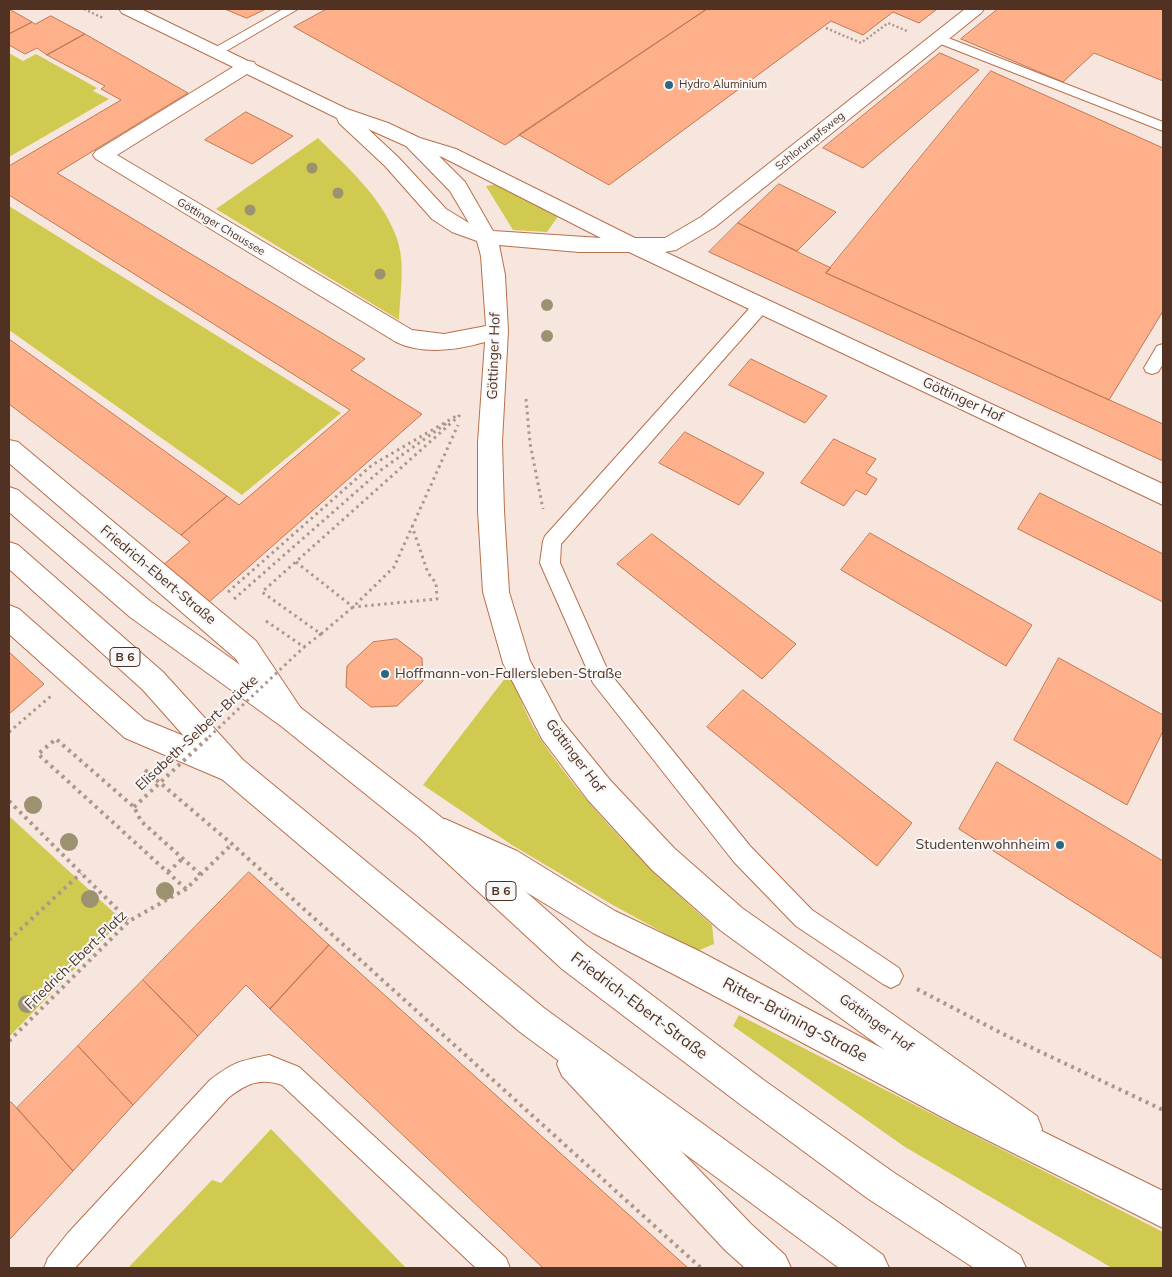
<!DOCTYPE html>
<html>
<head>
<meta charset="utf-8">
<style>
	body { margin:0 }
	#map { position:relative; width:1172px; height:1277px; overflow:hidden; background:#f7e6de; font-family:Mulish,sans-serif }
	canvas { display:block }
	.frame { position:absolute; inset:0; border:10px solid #513122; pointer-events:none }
</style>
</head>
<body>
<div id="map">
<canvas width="1172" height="1277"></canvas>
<div class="frame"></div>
</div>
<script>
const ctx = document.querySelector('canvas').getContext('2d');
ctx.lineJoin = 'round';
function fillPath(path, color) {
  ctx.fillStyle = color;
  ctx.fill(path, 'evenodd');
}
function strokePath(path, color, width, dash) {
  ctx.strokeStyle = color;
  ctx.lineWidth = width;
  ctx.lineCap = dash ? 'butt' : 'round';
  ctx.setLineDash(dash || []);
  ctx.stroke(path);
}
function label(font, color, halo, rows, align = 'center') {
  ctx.font = font + ' Mulish,sans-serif';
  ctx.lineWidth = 4;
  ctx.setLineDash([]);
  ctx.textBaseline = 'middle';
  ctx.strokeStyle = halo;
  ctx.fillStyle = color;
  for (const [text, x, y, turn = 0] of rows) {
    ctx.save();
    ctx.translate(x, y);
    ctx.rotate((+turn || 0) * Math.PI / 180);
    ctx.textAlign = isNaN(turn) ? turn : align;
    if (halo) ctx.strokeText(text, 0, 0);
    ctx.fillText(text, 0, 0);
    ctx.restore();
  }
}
fillPath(new Path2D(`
	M9,53L23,61L36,54L97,88L93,91L109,99L9,157Z
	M318,138C347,167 381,196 396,236C406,262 400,293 399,320L216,209Z
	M498,184L559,215L547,232L513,230L486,186Z
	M9,206L341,413L242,495L9,330Z
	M509,673C519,694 527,719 540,738C587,809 649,869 712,925L714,944L697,951L611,904L512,845L423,785Z
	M9,816L122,920L9,1037Z
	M739,1015L1163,1232V1268H1112L905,1147L733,1026Z
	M271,1129L406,1268H128L212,1180L221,1183Z`), '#d0ca50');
const building = new Path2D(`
	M9,9L32,22L9,34Z
	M225,9H266L247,18Z
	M327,9H707L505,145L294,27Z
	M707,9H937L919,23L893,12L863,35L831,21L609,185L519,135Z
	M998,9H1163V81L1094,53L1063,82L961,39Z
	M51,16L85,34L47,55L37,48L25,54L9,45V34L32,22L35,24Z
	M85,34L188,93L57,173L365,359L351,370L422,414L209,602L162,566L190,542L181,535L227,496L239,505L350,410L9,195V166L121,100L101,89L105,86L47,55Z
	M940,53L979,70L863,168L823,148Z
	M991,71L1163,148V311L1109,400L826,273Z
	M246,112L293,136L252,164L205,140Z
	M779,184L836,212L797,251L738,223Z
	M738,223L831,268L826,273L1163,424V461L709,252Z
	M9,339L227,496L181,535L9,404Z
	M751,359L827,396L805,423L729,385Z
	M685,432L764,473L739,505L659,463Z
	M834,439L876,459L866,473L877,479L866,495L856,490L844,506L801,483Z
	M1040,493L1163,554V602L1018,529Z
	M870,533L1032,625L1006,666L841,570Z
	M652,534L796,644L762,679L617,564Z
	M397,639L422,658L423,681L397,706L371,707L346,687L347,666L373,642Z
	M9,652L44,684L9,714Z
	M1059,658L1163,715V731L1127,805L1014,740Z
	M743,690L912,823L877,866L707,727Z
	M997,762L1163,861V959L959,829Z
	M249,872L329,945L270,1009L246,985L198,1036L143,980Z
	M329,945L688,1268H543L270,1009Z
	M143,980L198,1036L133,1105L78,1046Z
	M78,1046L133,1105L73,1171L17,1108Z
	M11,1102L73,1171L9,1240V1104Z`);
fillPath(building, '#fdb08a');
strokePath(building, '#c17854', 1);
const lane = new Path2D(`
	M283,9H298L221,54L216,55L209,51Z
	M938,34L1163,122V131L933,41L932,38Z
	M762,299L768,301L770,305L768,309L561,544L560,563L608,671L750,846L812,910L899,968L903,976L899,984L891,988L883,984L796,926L734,862L593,683L540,563L543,541L545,536L756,301Z
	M1163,344V364L1158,372L1152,374L1146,372L1144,368L1157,346Z
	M269,1055L299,1067L506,1258L510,1268H476L282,1085C259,1077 246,1084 228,1098L75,1268H44L48,1258L68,1233L210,1080C234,1062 239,1061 269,1055Z`);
const street = new Path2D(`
	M119,9H141L248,61L254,62L256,65L347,109L388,123L420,138L456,149L635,238H665L701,217L965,9H984L981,13L715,227L676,250L665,252L1163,484V505L629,252H579L499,245L505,275L508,331L502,442L504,511L509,592L530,661L562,721L610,780L674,848L742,908L1037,1116L1042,1129L1037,1142L1024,1147L1011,1142L720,930L652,870L588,800L542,739L503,663L483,592L478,511V442L485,342C456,350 424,355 396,342L96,159L93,155L96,151L233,67L122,13ZM247,74L337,118L339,123L385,166L432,219L452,232L477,241L481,256L486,326L444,334L412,330L117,155ZM368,129L406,146L450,191L469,223L446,209L399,158ZM439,156L442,157L601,238L493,231L465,182Z
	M9,440L18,442L256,641L300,707L304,716L300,725L290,729L280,725L236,659L9,463Z
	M9,605L19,609L145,720L243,760L248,770L243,780L233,784L125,738L9,634Z`);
const secondary = new Path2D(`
	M445,819L517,851L615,911L701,952L983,1102L1163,1191V1228L959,1126L677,976L593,933L495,873L434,844L430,834L434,824Z
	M574,1047L586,1052L751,1224L785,1255L791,1268H745L725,1250L562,1076L557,1064L562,1052Z`);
const primary = new Path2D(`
	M9,487L18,490L150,601L301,708L441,817L586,945L765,1081L893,1172L1020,1255L1026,1268H974L867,1198L741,1105L562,969L419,837L281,726L130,617L9,512Z
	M9,542L18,545L163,672L243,760L544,1008L883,1255L889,1268H839L520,1032L223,780L143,690L9,569Z`);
strokePath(lane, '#b8704c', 2);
strokePath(street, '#b8704c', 2);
strokePath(secondary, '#b8704c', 2);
strokePath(primary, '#b8704c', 2);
strokePath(new Path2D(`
	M84,9L103,18
	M826,28L861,43L888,23L907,31`), '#ae968b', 2.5, [2, 2.5]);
strokePath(new Path2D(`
	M526,399L530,443L543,509
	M296,562L353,607L437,599L436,583L428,573L412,526
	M228,592L372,465L458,415
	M234,599L381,470L447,423
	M266,621L304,647L321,634L262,592L460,415
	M321,634L353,607L394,567L458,425
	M9,732L51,696`), '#ae968b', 3, [2.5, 4]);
strokePath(new Path2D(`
	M145,770L232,844L701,1268
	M9,801L129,921
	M168,872L182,859
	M186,889L38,754L56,739L134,807L141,821L201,875
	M9,940L81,873
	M917,989L1007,1036L1163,1110
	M9,1041L129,921L186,889L232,844`), '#ae968b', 4, [3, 4.5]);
fillPath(lane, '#fff');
fillPath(street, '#fff');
fillPath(secondary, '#fff');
fillPath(primary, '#fff');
strokePath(new Path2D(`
	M209,737L304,647`), '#ae968b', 3, [2.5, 4]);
strokePath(new Path2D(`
	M134,807L210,736`), '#ae968b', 4, [3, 4.5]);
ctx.fillStyle = '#9c926f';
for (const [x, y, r] of [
	[312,168,5.5],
	[338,193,5.5],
	[250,210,5.5],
	[380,274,5.5],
	[547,305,6],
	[547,336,6],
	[33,805,9],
	[69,842,9],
	[165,891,9],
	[90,899,9],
	[27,1004,9]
]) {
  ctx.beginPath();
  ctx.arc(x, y, r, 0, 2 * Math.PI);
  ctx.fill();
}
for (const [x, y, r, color] of [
	[669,85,5,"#2c687f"],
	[385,674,5,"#2c687f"],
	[1060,845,5,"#2c687f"]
]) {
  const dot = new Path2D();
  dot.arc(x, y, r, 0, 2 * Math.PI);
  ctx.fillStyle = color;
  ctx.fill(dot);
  strokePath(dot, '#f7f7f7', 2);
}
label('11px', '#513122', '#f7f7f7', [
	["Hydro Aluminium",679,85]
], 'left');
label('11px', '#513122', '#f7f7f7', [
	["Schlorumpfsweg",810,141,-39],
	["Göttinger Chaussee",221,227,31]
]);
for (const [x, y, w] of [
	[125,657,30],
	[501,891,30]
]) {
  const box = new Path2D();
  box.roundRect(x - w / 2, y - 9.5, w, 19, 4);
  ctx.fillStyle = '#f7f7f7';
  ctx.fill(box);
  strokePath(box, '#513122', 1);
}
label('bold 12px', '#513122', null, [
	["B 6",125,657],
	["B 6",501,891]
]);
label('14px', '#513122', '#f7f7f7', [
	["Göttinger Hof",494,356,-88],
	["Göttinger Hof",963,400,25],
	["Friedrich-Ebert-Straße",158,575,40],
	["Elisabeth-Selbert-Brücke",197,733,-43],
	["Göttinger Hof",575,756,53],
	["Friedrich-Ebert-Platz",76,960,-44],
	["Göttinger Hof",876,1023,36]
]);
label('14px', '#513122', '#f7f7f7', [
	["Hoffmann-von-Fallersleben-Straße",395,674],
	["Studentenwohnheim",1050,845,"right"]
], 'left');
label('16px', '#513122', '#f7f7f7', [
	["Friedrich-Ebert-Straße",639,1006,37],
	["Ritter-Brüning-Straße",795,1020,28]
]);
</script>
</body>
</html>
